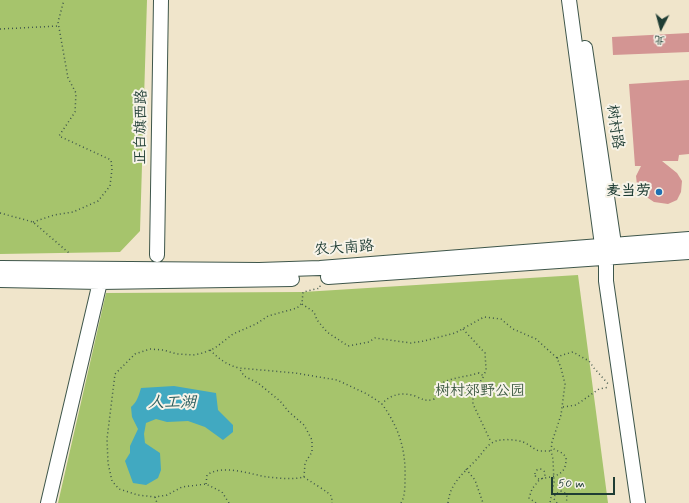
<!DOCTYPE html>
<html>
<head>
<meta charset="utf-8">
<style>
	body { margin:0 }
	#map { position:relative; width:689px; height:503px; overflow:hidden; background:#f0e5cb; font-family:Mynerve,"LXGW WenKai TC",sans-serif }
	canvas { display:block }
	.north { position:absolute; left:641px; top:8px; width:40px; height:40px; -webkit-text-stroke:3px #f7f3e8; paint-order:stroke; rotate:186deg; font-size:11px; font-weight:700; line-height:16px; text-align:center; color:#1f3d34 }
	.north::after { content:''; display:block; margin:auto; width:14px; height:18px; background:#1f3d34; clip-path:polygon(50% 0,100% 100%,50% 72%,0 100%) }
	.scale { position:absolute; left:551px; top:477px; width:64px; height:18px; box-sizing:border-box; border:2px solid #1f3d34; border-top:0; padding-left:5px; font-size:12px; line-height:14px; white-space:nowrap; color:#1f3d34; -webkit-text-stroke:3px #f7f3e8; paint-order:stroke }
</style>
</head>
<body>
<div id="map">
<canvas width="689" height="503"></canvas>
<div class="north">北</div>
<div class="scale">50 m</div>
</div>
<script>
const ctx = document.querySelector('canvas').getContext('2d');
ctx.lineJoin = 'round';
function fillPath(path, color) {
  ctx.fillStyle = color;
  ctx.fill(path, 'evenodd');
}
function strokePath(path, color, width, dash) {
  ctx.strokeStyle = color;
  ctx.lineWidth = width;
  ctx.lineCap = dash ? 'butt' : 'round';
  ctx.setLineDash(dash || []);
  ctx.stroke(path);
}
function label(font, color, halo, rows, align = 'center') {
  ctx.font = font + ' Mynerve,"LXGW WenKai TC",sans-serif';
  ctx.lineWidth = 4;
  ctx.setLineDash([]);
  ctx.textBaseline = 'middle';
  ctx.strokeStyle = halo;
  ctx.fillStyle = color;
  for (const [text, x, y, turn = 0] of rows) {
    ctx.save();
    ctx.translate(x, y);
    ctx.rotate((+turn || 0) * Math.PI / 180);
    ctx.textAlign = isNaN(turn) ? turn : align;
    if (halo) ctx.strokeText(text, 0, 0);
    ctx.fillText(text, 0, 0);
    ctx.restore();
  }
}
fillPath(new Path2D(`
	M0,0H147L140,231L120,252L0,254Z
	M578,275L608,503H58L106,293L303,292Z`), '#a6c46c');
fillPath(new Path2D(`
	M174,386L216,393L218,410L233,425V432L223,440L205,427L188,421L167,422L156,419L146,423L144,434L145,443L160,453L161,470L158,478L146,485L133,483L125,461L130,453V446L138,429L132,417L131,407C137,402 139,395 141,388Z`), '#41a9c1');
fillPath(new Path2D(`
	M689,33V52L613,55L612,37Z
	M689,80V154L679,155L678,161H662L677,173L682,181L681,192L677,200L668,204L654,202L645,196L637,185L636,176L641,166H635L629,84Z`), '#d39593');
const secondary = new Path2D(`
	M569,0L602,245L606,258V281L638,503
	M585,48L614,244L610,252
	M157,255L161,0
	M0,268L259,270L320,268L689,239
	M328,277L689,252
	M0,280L100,282L292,279
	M48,503L100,282`);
strokePath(secondary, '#3e564b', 16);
strokePath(new Path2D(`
	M0,29L59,26
	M0,213L33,222L69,253
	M33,222L54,215L73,212L98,201L110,186L112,169L111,160L59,136L75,112L76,93L68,78L58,22L64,0
	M302,304L314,312L317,320L327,332L348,346L369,342L375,338L411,343L424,341L455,333L484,317L501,319L513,329L536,339L557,358L561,368L565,384L561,415L552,442L551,451L553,459L554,482L550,503
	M463,329L485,353L486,369L484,376
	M210,350C219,359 227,365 239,368L295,373L337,380L367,394L381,403
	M557,358L562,355L573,352L589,361L594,368L609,385
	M563,407L576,405L599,389L609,387
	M535 474a5 5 0 1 1 10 0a5 5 0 1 1-10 0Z
	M466,469L475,480L483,503
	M304,477C309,481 329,492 331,496C332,498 332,501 332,503
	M206,484L207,475C222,464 250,474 267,477C279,478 292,480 304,477L305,463L312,452V440L304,425L289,412L280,401L258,383L244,376L239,368
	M155,497L157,503
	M229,503L222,492L206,484L182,487L167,495L155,497L138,495L119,489L112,481L108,463L107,439L115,374L135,354L150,349L163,350L177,354L193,355L203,353L215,348L233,334L256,324L268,316L297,308L302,303L303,292L320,288V284
	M401,503C405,496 405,487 405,479C406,449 399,428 382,404C390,394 403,392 415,396C422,399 426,402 434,399L442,383C454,377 466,377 479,373L484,376C478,385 472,394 473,404L491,442
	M448,503C450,483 463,474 476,460C484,452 488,441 501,440C507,439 517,440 523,442C529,444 533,449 539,451C543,451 547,451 551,451
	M536,503L529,498L532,489L540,479C555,476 567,476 566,457L562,453L552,448
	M557,503L554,499L555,495L560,491C567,492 569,498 565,503`), '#3e564b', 1.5, [1, 3]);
strokePath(secondary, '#fff', 14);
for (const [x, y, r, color] of [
	[659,192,4,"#1f6fb2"]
]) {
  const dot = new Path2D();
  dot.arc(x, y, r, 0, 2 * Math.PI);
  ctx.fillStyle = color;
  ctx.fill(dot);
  strokePath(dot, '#f7f3e8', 1.5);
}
label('15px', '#1f3d34', '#f7f3e8', [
	["正白旗西路",142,127,-89],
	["树村路",614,127,82],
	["农大南路",344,249,-4]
]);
label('bold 15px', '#1f3d34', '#f7f3e8', [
	["麦当劳",651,192]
], 'right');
label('15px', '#3a583f', '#f7f3e8', [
	["树村郊野公园",480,392]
]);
label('italic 16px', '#295d5e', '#f7f3e8', [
	["人工湖",172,404]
]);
</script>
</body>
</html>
